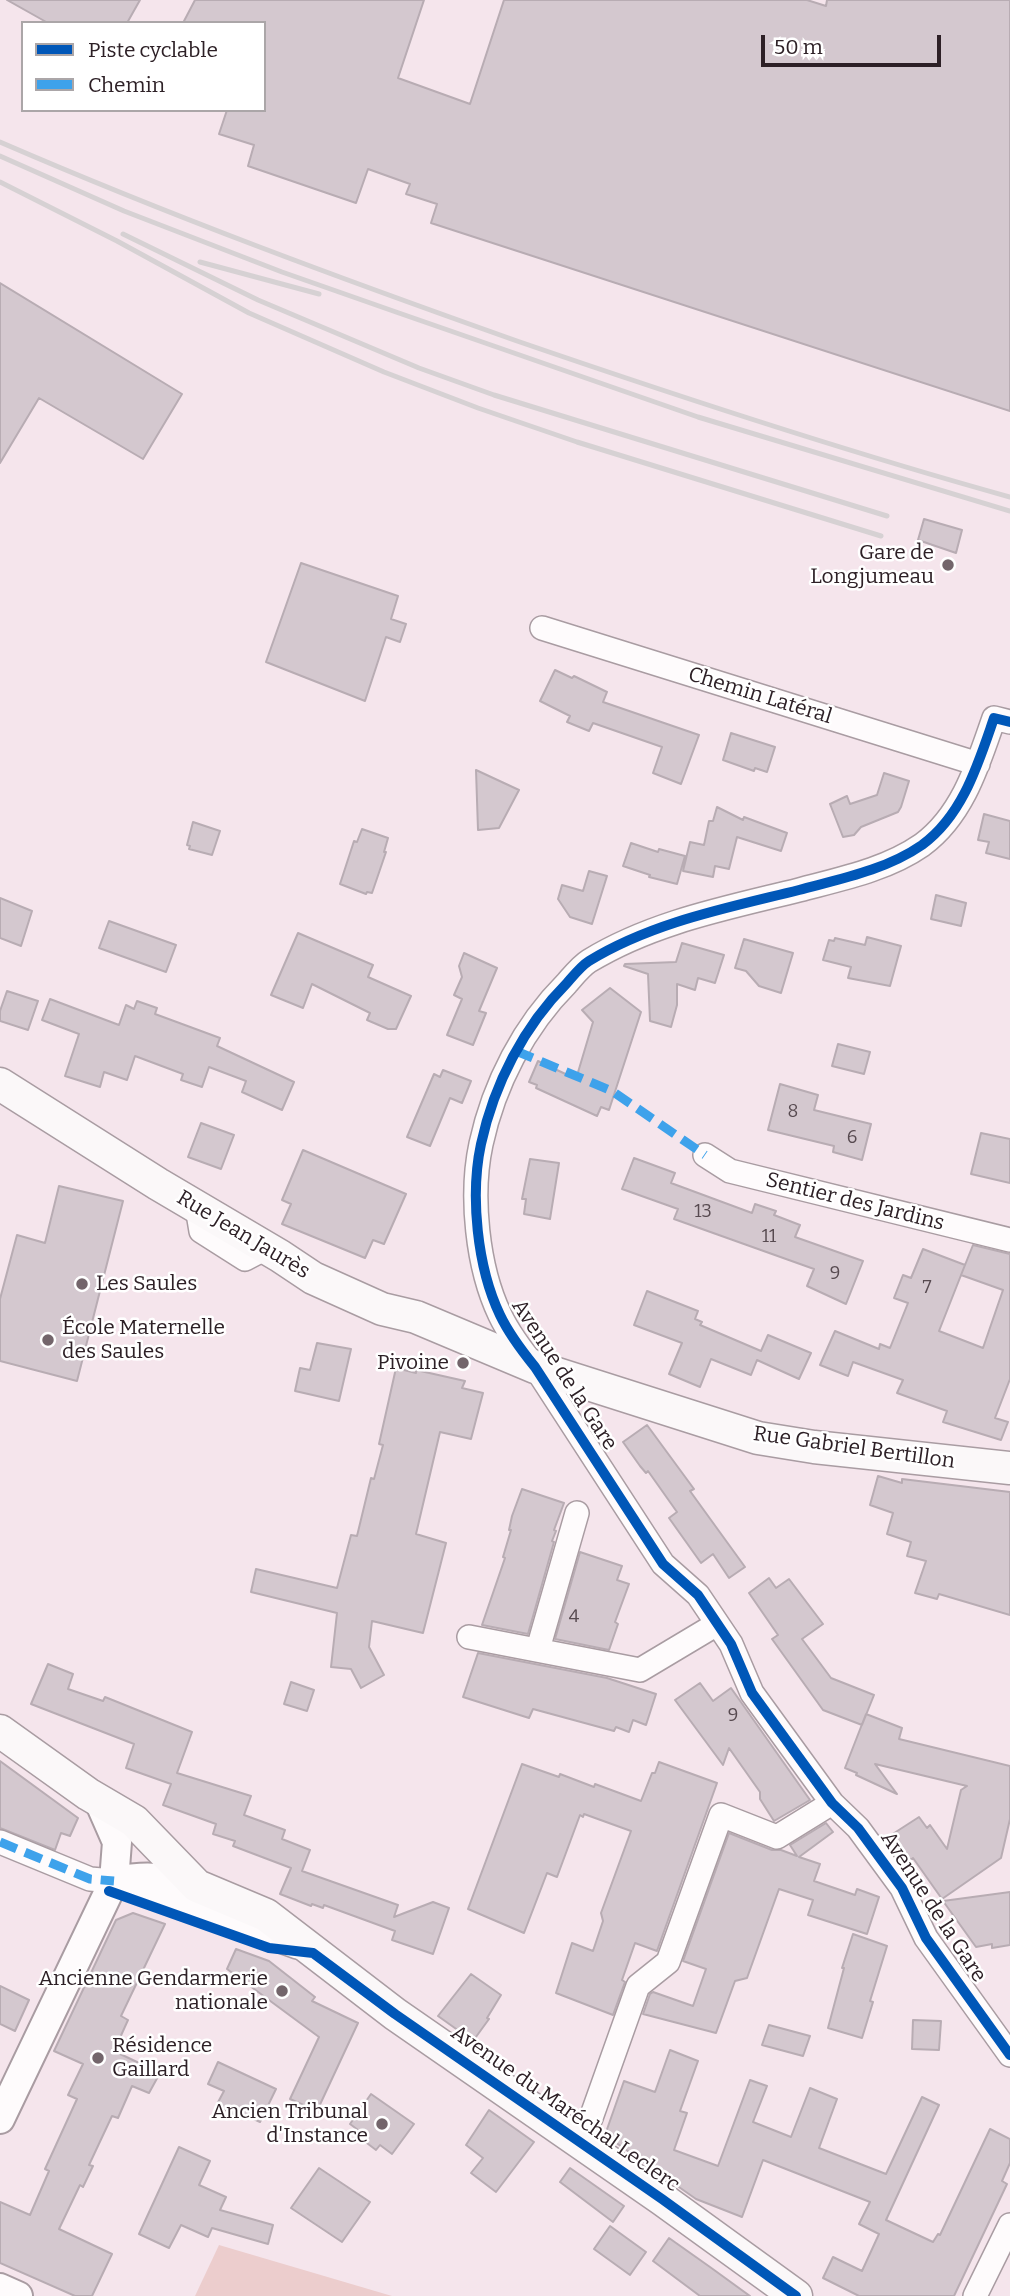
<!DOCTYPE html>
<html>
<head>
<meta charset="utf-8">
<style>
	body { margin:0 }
	#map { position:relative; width:1010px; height:2296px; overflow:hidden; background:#f5e5ec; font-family:Bitter,serif }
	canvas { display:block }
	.legend { position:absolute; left:21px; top:21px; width:245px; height:91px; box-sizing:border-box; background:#fff; border:2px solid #aba6a8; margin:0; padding:9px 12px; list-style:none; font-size:21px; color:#2d2026 }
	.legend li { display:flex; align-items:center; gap:14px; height:35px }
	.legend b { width:35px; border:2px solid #aba6a8 }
	.scale { position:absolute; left:761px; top:35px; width:180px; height:32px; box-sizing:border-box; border:4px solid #2d2026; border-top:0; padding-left:9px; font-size:21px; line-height:24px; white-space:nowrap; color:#2d2026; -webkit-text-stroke:5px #fff; paint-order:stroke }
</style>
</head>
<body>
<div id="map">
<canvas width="1010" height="2296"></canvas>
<ul class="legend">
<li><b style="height:9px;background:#0057b8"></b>Piste cyclable</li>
<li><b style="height:9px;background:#3ea2eb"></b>Chemin</li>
</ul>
<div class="scale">50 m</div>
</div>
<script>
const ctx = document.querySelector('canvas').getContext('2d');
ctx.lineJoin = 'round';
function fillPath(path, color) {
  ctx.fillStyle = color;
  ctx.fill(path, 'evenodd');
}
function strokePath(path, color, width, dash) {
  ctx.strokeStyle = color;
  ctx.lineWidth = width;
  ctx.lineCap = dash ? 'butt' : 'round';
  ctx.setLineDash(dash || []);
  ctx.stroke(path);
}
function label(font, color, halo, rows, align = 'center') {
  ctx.font = font + ' Bitter,serif';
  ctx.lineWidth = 5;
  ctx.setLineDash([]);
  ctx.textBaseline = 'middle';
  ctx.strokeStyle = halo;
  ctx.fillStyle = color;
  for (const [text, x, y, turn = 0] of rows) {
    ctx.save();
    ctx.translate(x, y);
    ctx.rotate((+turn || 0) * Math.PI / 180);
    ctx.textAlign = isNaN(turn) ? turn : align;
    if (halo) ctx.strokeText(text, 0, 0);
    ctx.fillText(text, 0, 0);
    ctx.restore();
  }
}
fillPath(new Path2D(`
	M219,2245L392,2296H195Z`), '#eccdcd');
const building = new Path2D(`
	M7,0H140L127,23H48Z
	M195,0H424L398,78L470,104L504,0H807L826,6L827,0H1010V411L431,223L437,204L406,194L410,184L368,169L356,203L248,166L254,145L219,134L227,110H264V23H183Z
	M0,283L182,394L143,459L39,398L0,463Z
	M924,519L962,530L956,553L918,540Z
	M301,563L398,596L391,619L406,624L400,642L386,637L365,701L266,662Z
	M555,670L572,678L574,676L607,692L603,702L699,735L681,784L653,773L662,747L593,723L589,731L567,722L570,716L540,701Z
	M731,733L775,747L767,772L755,768L754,771L723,760Z
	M476,770L519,790L499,828L478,830Z
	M884,773L909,781L901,807L898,812L861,827L854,835L843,837L830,804L847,796L850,804L877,795Z
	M717,807L743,820L744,817L787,833L781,851L737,837L729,869L715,866L713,877L683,871L690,842L704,845L709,821H713Z
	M984,814L1010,821V859L986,853L989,842L978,840Z
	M193,822L220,831L212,855L189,849L190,846L187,845Z
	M362,829L388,838L384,852H386L372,893L367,892L366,894L340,884L354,841L357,842Z
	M631,843L658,852L659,849L685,856L677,884L649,877L650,875L623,866Z
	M589,871L607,876L592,924L570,917L558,899L562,885L583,891Z
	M936,895L966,903L961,926L931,919Z
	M0,898L32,911L21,946L0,938Z
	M109,921L176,945L166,972L99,948Z
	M298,933L373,965L368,977L411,996L396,1029H388L367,1020L370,1013L312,984L303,1008L271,995Z
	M867,937L901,946L890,986L848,978L851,967L823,960L829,940L834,941L835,938L865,945Z
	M744,939L793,953L781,993L759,986L746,971L735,968Z
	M682,943L724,955L715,983L698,978L695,990L677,984V1005L671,1027L650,1021L648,974L624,966L625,964L676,962Z
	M464,953L497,968L479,1011L486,1013L473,1045L447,1035L462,999L454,995L462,977L459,966Z
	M610,988L641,1012L609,1110L601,1107L597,1116L536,1088L537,1085L529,1082L538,1061L576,1079L593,1022L582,1010Z
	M7,991L38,1001L28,1030L0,1021V1011Z
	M50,999L119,1025L126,1005L134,1009L137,1001L157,1008L155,1014L220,1038L217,1046L294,1082L282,1110L242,1092L246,1081L209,1067L202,1087L181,1080L183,1074L135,1056L127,1080L104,1072L100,1087L65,1076L79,1034L42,1020Z
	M838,1044L870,1052L864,1074L832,1066Z
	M443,1070L471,1081L462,1103L450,1098L430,1146L407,1137L434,1074L440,1077Z
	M780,1084L818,1095L814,1110L871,1124L862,1160L833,1152L834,1146L768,1130Z
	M201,1123L234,1135L221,1169L188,1157Z
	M981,1133L1010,1139V1183L971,1174Z
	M303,1150L406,1194L384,1244L373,1240L365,1258L282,1224L291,1204L282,1200Z
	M634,1158L675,1173L671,1183L752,1213L755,1204L776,1211L774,1215L800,1225L795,1237L863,1261L846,1304L807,1286L814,1269L674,1219L678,1209L622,1189Z
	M530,1159L559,1163L550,1219L524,1214L526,1199H522Z
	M59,1186L123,1201L77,1381L0,1361V1299L17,1235L45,1243Z
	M973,1245L1010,1254V1379L995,1418L1008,1422L1001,1440L943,1422L947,1411L897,1393L903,1380L853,1362L848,1376L820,1365L835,1331L879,1349L880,1344L890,1348L908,1303L894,1298L903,1275L911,1278L923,1249L965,1265L939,1331L983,1348L1003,1290L961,1275Z
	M647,1291L698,1311L695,1319L702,1322L700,1325L761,1351L768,1335L811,1353L799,1379L757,1360L751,1375L711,1359L700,1387L669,1374L682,1343L634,1325Z
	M317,1343L351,1349L339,1401L295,1391L300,1368L310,1370Z
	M396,1368L416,1373V1370L465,1381L462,1388L483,1393L471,1439L440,1432L416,1534L446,1543L423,1633L372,1621L369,1647L384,1675L361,1688L351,1669L331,1667L337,1613L251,1592L256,1569L337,1588L351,1535L357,1536L371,1478L374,1479L383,1445L379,1444Z
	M647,1425L694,1489L690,1491L745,1567L729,1578L713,1554L701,1563L669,1518L677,1512L648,1471L646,1473L640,1466L623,1442Z
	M878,1476L902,1483V1479L1010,1492V1615L939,1594L937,1599L915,1593L926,1561L907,1556L911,1542L887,1534L893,1513L870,1505Z
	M522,1489L564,1503L554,1530L556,1531L552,1541L554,1542L528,1634L482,1625L505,1558L503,1557L511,1530H509L512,1516Z
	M580,1552L622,1566L617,1580L629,1584L615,1622L618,1624L609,1650L555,1639Z
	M769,1578L776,1588L789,1579L823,1624L802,1639L831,1678L874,1695L862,1725L823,1710L772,1639L778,1635L749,1593Z
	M478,1653L607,1678L656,1694L646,1725L633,1720L629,1732L616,1727L614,1731L533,1709L529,1718L463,1697Z
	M48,1664L73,1674L68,1689L103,1701L105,1697L192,1732L177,1773L251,1796L244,1815L285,1830L282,1839L310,1850L302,1871L398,1905L394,1917L433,1902L449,1908L433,1954L392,1940L395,1931L324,1905L323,1908L312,1904L311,1906L280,1894L291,1868L233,1846L235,1841L213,1834L216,1824L163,1805L171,1784L126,1768L134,1744L31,1704Z
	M291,1682L314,1690L307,1711L284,1704Z
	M700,1683L713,1701L731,1688L810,1800L774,1821L760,1799V1792L729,1748L723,1765L675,1700Z
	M866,1714L902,1728L899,1739L1010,1766V1819L1001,1858L942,1899L913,1858L907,1862L888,1837L919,1817L927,1828L930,1825L947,1849L961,1790L967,1786L875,1764L897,1794L856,1775L857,1773L845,1768Z
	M0,1761L78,1818L70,1836L61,1833L55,1850L0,1828Z
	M659,1762L717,1783L657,1951L635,1943L622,1980L625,1982L613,2015L556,1993L572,1943L593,1951L603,1921L601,1913L631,1831L584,1814L583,1817L580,1815L557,1877L547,1873L524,1933L468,1909L522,1764L559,1777L560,1774L594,1787L595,1784L641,1801L652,1773H655Z
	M826,1823L833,1832L799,1857L820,1864L814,1881L855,1895L857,1889L879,1897L867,1934L808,1915L813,1900L779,1889L747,1978L735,1981L716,2033L643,2014L650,1994L653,1992L693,2006L706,1969L683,1961L729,1833L772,1850H781L797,1856L790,1845Z
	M1010,1892V1945L992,1948V1944L976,1947L943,1901Z
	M133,1913L165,1924L121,2016L128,2020L114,2051L160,2073L149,2093L132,2086L118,2118L112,2116L89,2165L93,2166L83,2187L80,2185L59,2229L112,2254L92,2296H75L0,2263V2202L30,2215L49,2171L45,2169L77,2099L68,2095L83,2064L54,2051L116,1920Z
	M853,1934L887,1946L870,2001L873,2002L862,2038L828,2028L844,1968H842Z
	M236,1949L269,1961L315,1997L312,2001L358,2023L317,2111L290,2099L319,2037L227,1969Z
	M471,1974L501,1995L487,2018L489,2019L473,2041L438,2016Z
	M0,1986L29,2000L15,2031L0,2024Z
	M913,2020L941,2021L939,2050L912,2049Z
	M769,2025L810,2036L803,2056L762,2045Z
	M670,2050L698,2061L680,2111L687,2113L674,2150L718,2166L750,2080L767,2086L753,2122L791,2137L810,2088L837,2099L819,2148L886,2174L922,2097L939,2105L886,2220L933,2242L938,2234L940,2235L990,2129L1010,2139V2163L1002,2181L1007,2184L954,2296H859L823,2278L833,2257L862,2271L879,2234L859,2224L870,2202L763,2160L742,2217L696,2199L605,2135L624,2081L655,2092Z
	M218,2062L276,2089L260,2122L245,2115L243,2118L216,2106L224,2091L208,2084Z
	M371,2094L414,2124L392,2154L380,2145L376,2150L359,2137L362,2133L350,2124Z
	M489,2110L534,2142L496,2192L471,2173L483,2158L466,2145Z
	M179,2147L210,2161L199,2185L226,2197L220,2210L273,2225L268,2244L212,2228L208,2237L181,2225L169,2248L139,2234Z
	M319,2168L370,2202L342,2242L291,2208Z
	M570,2168L624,2206L613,2222L560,2182Z
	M610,2226L646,2252L630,2275L594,2249Z
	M669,2238L710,2267L750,2296H700L653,2261Z`);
fillPath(building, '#d4c8cf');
strokePath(building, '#b8acb3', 2);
const minor = new Path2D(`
	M542,628L978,764
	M1010,722L994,718C978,764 963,815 922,845C886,870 840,879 799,890C727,908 653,922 589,961C581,966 574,975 567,983C524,1026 494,1084 481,1144C470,1195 477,1267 500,1315C509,1334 522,1351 535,1367L663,1564L698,1595L731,1644L752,1693L832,1803L858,1828L902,1888L926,1938L1010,2055
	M705,1155L730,1171L1010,1240
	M197,1207L201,1231L245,1259L266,1248
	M469,1637L640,1670L717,1624
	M538,1649L577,1513
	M0,1842L90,1879L114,1881L297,1947
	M578,2141L591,2118L638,1986L668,1962L721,1815L777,1837L832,1803
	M975,2296L1010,2225`);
const tertiary = new Path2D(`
	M114,1881C148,1875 163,1877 197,1886
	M0,2119L114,1881L117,1842L99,1801
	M0,2288L18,2296`);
const secondary = new Path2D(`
	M0,1084L158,1184L280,1256L313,1278L382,1309L416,1317L535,1367L758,1438L814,1447L1010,1468
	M0,1731L88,1794L134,1821L197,1886L266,1915L395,2014L662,2199L796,2296`);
strokePath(minor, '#a99ca2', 26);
strokePath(tertiary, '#a99ca2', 32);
strokePath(secondary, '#a99ca2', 35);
strokePath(minor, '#fefbfc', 23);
strokePath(tertiary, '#fefbfc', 28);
strokePath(secondary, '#fbf8f9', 32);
strokePath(new Path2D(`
	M0,142C171,216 342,279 517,341C680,397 844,451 1010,497
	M0,156L124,211L282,272L396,312L698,417L1010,511
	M0,182L117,241L249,313L384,372L478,408L577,442L881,536
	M123,234L258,300L419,368L494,395L887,516
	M200,262L319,294`), '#d6d1d3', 5);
strokePath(new Path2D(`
	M516,1051L612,1091L705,1155
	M0,1842L90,1879L114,1881`), '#3ea2eb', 9, [18, 9]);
strokePath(new Path2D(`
	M1010,722L994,718C978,764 963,815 922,845C886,870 840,879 799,890C727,908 653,922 589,961C581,966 574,975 567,983C524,1026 494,1084 481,1144C470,1195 477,1267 500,1315C509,1334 522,1351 535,1367L663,1564L698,1595L731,1644L752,1693L832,1803L858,1828L902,1888L926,1938L1010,2055
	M109,1891L269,1948L313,1953L395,2014L662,2199L796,2296`), '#0057b8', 10);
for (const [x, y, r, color] of [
	[948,565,7,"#73656b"],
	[82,1284,7,"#73656b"],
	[48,1340,7,"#73656b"],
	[463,1363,7,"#73656b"],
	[282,1991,7,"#73656b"],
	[98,2058,7,"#73656b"],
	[382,2124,7,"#73656b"]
]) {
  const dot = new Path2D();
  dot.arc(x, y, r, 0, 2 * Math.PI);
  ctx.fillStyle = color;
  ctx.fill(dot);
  strokePath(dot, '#fff', 2.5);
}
label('18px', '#574a50', null, [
	["8",793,1112],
	["6",852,1138],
	["13",703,1212],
	["11",769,1237],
	["9",835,1274],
	["7",927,1288],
	["4",574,1617],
	["9",733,1716]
]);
label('21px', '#2d2026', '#fff', [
	["Gare de",934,553],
	["Longjumeau",934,577],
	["Les Saules",96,1284,"left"],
	["École Maternelle",62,1328,"left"],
	["des Saules",62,1352,"left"],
	["Pivoine",449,1363],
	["Ancienne Gendarmerie",268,1979],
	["nationale",268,2003],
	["Résidence",112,2046,"left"],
	["Gaillard",112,2070,"left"],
	["Ancien Tribunal",368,2112],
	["d'Instance",368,2136]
], 'right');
label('21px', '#2d2026', '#fff', [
	["Chemin Latéral",760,696,17],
	["Sentier des Jardins",855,1202,14],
	["Rue Jean Jaurès",243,1235,31],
	["Avenue de la Gare",564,1375,57],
	["Rue Gabriel Bertillon",854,1448,8],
	["Avenue de la Gare",933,1907,57],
	["Avenue du Maréchal Leclerc",565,2109,35]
]);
</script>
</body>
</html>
